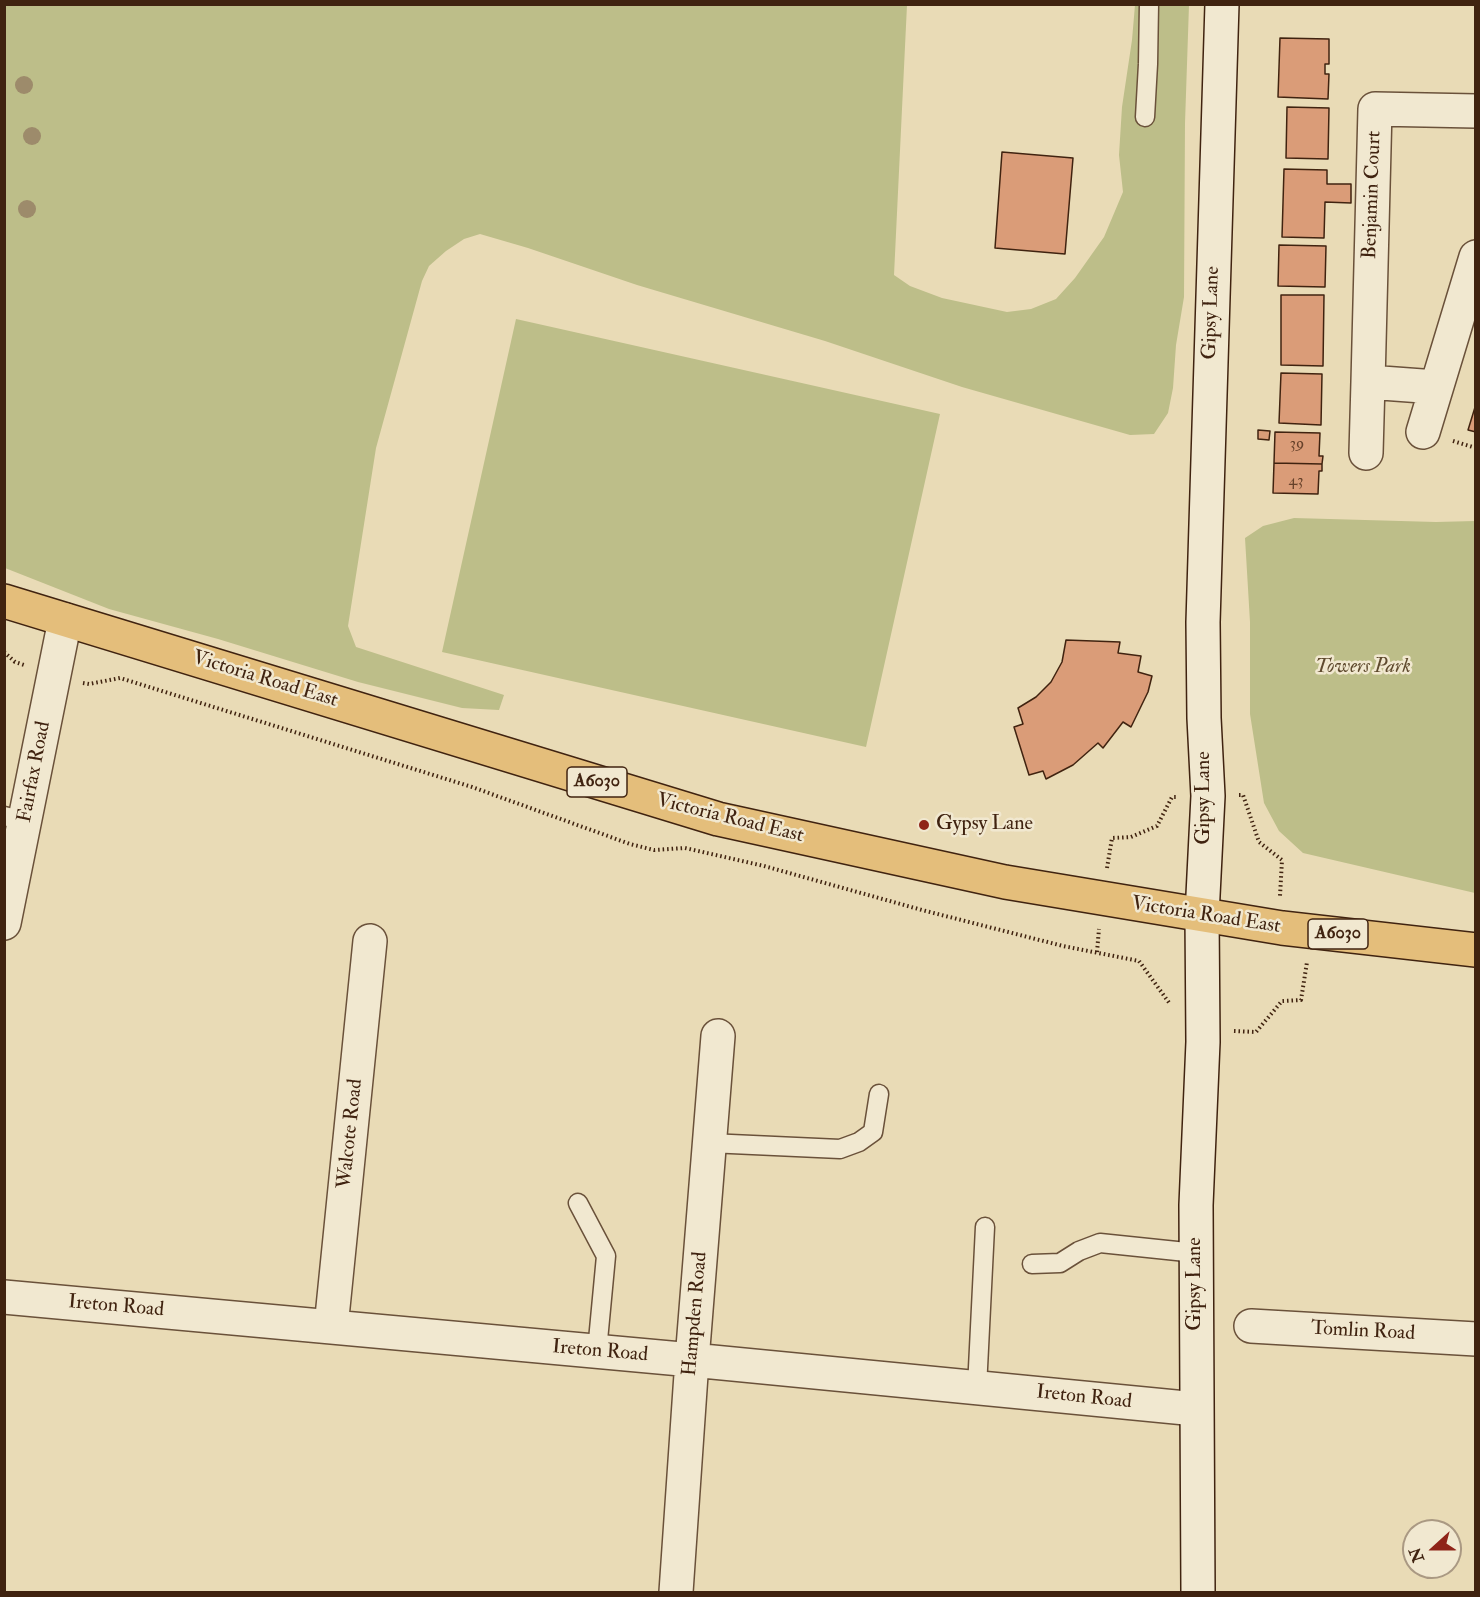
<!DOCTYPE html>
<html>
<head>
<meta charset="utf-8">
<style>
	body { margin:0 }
	#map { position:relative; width:1480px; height:1597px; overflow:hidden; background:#e9dbb6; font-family:"IM FELL Double Pica",serif }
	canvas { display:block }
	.frame { position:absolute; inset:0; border:6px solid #402310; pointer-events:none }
	.north { position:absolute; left:1402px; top:1519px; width:60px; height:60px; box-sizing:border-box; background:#f1e8d0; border:2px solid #aa9983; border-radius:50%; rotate:249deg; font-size:16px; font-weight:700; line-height:24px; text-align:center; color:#402310 }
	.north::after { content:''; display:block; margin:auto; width:21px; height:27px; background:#8f2418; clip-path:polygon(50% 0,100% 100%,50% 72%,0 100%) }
</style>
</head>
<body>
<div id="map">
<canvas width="1480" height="1597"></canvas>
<div class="frame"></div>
<div class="north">N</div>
</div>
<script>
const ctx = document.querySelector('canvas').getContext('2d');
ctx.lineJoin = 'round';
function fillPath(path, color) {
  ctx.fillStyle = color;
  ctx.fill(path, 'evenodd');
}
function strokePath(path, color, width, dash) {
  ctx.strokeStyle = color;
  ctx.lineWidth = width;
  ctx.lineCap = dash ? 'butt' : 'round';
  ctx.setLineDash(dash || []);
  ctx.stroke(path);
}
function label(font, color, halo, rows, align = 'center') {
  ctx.font = font + ' "IM FELL Double Pica",serif';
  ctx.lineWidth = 5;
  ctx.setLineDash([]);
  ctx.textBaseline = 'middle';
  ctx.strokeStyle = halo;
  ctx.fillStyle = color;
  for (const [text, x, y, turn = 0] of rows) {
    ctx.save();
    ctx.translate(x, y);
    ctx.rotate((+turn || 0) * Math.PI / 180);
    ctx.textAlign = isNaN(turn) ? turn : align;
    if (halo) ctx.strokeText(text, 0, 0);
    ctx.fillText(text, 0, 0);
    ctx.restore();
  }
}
fillPath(new Path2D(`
	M5,5H907L894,275L910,286L942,298L1007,312L1031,309L1056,299L1075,278L1104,237L1123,192L1119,155L1122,107L1132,40L1135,5H1189L1185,123L1184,297L1176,345L1173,388L1168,413L1154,434L1130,435L962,387L825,341L637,285L528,248L480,234L464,239L446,251L429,266L422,281L376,448L348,626L356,647L504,695L499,710L462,708L358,682L218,639L109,609L5,568Z
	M516,319L940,414L866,747L442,652Z
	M1294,518L1436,522L1475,521V893L1303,853L1279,831L1264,803L1250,714V622L1245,538L1263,526Z`), '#bdbe89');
const building = new Path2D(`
	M1280,38L1329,39V64H1325V74H1329L1328,99L1278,97Z
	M1287,107L1329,108L1328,159L1286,158Z
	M1002,152L1073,158L1065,254L995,248Z
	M1284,169L1327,170V184H1351V203L1325,202L1324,238L1282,237Z
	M1279,245L1326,246L1325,287L1278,286Z
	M1281,295H1324L1323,366L1281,365Z
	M1281,373L1322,374L1321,425L1279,423Z
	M1476,404V432L1468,430Z
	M1258,430L1270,431L1269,440L1258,439Z
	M1275,432L1320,433L1319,456H1323L1322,464L1274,463Z
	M1274,463L1322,464V471H1319L1318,494L1273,493Z
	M1066,640L1120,642L1118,653L1141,656L1138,672L1152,676L1148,692L1131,727L1123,722L1103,748L1098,743L1073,765L1046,779L1043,771L1029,775L1014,727L1023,724L1018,708L1036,697L1051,682L1062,662Z`);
fillPath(building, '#da9c78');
strokePath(building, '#402310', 1.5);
const lane = new Path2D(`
	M1145,117L1148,64L1149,4
	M4,816L25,821
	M709,1143L840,1149L859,1142L873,1132L879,1094
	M578,1203L606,1256L597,1351
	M1032,1264L1060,1263L1079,1251L1100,1243L1196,1253
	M977,1388L985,1227`);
const street = new Path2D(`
	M1436,387L1368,382L1375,109L1476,111
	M1423,432L1476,257
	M1366,453L1368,382
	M4,923L65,620
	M4,1297L692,1360L1196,1409
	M1251,1326L1476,1339
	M331,1327L370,941
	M676,1592L692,1360L718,1036`);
const secondary = new Path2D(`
	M1198,1592L1196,1205L1203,1042L1202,915L1208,796L1204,718L1203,622L1222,4`);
const highway = new Path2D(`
	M4,601L718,819L1005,882L1282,928L1476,950`);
strokePath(lane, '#6a513a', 21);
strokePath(street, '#6a513a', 36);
strokePath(secondary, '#402310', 36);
strokePath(highway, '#402310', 36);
strokePath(new Path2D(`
	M1453,441L1476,448
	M4,652L15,662L24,665
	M83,683L89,684L120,678L472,787L630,844L654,850L685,848L764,866L922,910L1063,946L1139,961L1170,1004
	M1239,795H1243L1259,842L1282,860L1280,896
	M1107,868L1112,838L1131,837L1157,826L1172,797H1177
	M1097,952L1099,929
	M1234,1031L1256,1032L1282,1001L1301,1000L1307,962`), '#402310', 4, [1.5, 3]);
strokePath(lane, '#f1e8d0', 18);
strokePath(street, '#f1e8d0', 33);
strokePath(secondary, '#f1e8d0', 33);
strokePath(highway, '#e4be7b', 33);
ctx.fillStyle = '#9d8b6b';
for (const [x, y] of [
	[24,85],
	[32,136],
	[27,209]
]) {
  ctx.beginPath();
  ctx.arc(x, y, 9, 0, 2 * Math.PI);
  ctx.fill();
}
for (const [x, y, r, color] of [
	[924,825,6,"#8f2418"]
]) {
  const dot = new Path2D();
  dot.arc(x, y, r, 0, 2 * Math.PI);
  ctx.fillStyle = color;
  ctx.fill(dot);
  strokePath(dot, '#f1e8d0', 2);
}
label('16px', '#66412a', null, [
	["39",1297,445],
	["43",1296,482]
]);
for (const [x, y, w] of [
	[597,782,60],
	[1338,934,60]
]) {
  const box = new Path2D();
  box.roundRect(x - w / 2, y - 15, w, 30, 4.5);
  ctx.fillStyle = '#f1e8d0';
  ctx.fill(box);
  strokePath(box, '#402310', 1.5);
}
label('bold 18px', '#402310', null, [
	["A6030",597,782],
	["A6030",1338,934]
]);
label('20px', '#402310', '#f1e8d0', [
	["Benjamin Court",1373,195,-88],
	["Gipsy Lane",1212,313,-88],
	["Victoria Road East",265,680,17],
	["Fairfax Road",35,772,-79],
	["Gipsy Lane",1205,798,-90],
	["Victoria Road East",730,819,14],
	["Victoria Road East",1206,916,9],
	["Walcote Road",351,1134,-84],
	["Gipsy Lane",1196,1284,-90],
	["Ireton Road",116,1307,5],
	["Hampden Road",696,1314,-85],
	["Tomlin Road",1363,1332,3],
	["Ireton Road",600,1352,5],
	["Ireton Road",1084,1398,6]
]);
label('italic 20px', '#5f4a2e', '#f1e8d0', [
	["Towers Park",1363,668]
]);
label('20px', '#402310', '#f1e8d0', [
	["Gypsy Lane",936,825]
], 'left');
</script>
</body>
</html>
